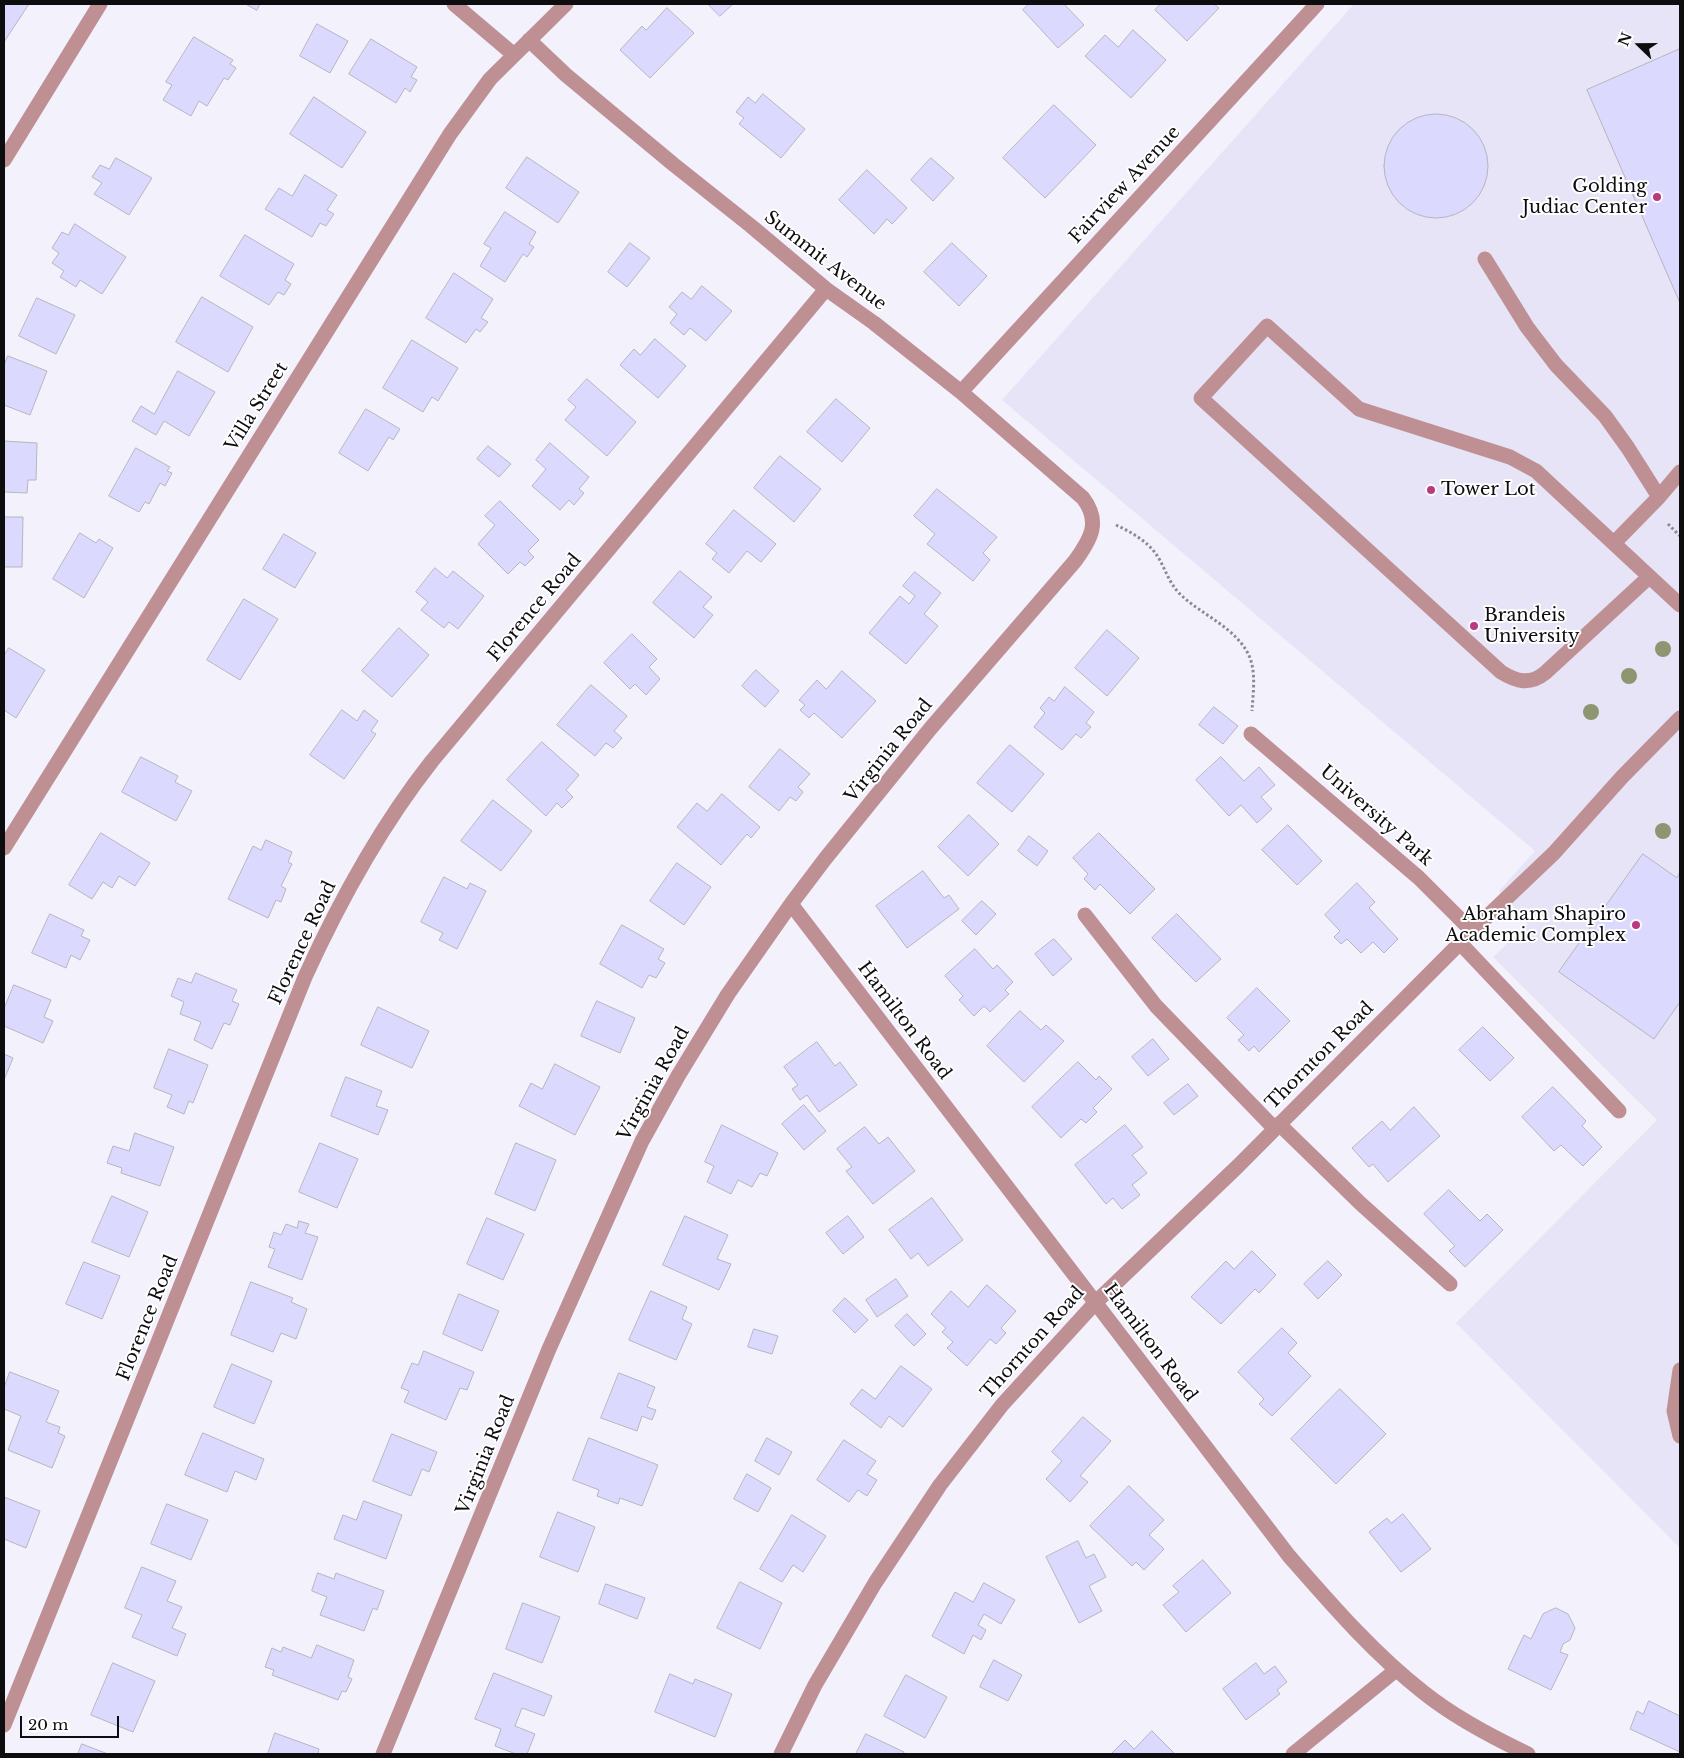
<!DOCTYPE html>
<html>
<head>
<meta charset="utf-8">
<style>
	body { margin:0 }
	#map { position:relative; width:1684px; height:1758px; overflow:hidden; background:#f2f1fc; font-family:"Libre Baskerville",serif }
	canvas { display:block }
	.frame { position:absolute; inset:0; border:5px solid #0d0d10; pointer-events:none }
	.north { position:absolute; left:1614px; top:20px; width:50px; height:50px; -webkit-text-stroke:4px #fff; paint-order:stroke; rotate:292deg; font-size:14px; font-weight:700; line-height:20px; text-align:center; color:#0d0d10 }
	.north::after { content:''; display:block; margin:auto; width:18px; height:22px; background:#0d0d10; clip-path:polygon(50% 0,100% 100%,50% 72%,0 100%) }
	.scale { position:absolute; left:20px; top:1716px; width:99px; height:22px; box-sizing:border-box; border:2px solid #0d0d10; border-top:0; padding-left:6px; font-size:15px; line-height:18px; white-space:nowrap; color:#0d0d10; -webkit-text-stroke:4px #fff; paint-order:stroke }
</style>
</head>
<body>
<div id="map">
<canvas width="1684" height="1758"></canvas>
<div class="frame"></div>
<div class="north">N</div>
<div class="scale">20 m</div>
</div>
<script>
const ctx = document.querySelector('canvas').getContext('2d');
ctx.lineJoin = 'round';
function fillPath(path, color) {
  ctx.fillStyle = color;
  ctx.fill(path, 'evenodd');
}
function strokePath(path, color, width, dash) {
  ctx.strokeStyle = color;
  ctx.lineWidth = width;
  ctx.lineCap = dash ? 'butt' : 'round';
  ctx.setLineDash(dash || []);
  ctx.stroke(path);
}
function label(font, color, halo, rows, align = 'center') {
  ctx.font = font + ' "Libre Baskerville",serif';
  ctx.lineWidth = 4;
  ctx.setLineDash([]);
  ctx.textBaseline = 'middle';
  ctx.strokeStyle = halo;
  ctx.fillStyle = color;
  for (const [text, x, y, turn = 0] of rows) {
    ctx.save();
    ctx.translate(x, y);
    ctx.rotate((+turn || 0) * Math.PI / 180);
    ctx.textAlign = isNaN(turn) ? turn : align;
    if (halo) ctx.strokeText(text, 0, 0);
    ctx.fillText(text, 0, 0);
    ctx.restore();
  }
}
fillPath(new Path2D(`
	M1354,4H1680V1548L1456,1323L1657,1120L1493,957L1528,924L1499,891L1535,851L1002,400Z`), '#e6e4f6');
const building = new Path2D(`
	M4,4H29L4,42Z
	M246,4H260L257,10Z
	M708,4H733L720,16Z
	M1029,4H1064L1084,25L1058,48L1023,10Z
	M1161,4H1214L1219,8L1187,41L1155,10Z
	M667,8L694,33L650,78L620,50L642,26L646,30Z
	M317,24L348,41L330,73L300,56Z
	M1133,30L1166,60L1131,98L1085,56L1105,35L1118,47Z
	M194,37L233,60L230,64L236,68L228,80L224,78L207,106L199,101L191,116L163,100L172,85L166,82Z
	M371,39L417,67L411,77L417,80L410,92L405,88L396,103L349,74Z
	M1680,49V303L1587,90Z
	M763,94L805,129L781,158L739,124L744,118L736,112L748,97L755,103Z
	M314,97L366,132L342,168L290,134Z
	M1054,105L1096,145L1045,198L1003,158Z
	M1384 166a52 52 0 1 1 104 0a52 52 0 1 1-104 0Z
	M527,157L579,192L558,223L506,188Z
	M116,158L152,178L129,215L94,194L102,183L92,177L100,165L109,169Z
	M931,158L954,178L933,201L911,180Z
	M867,170L907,208L892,224L887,219L874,234L839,200Z
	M305,175L337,195L327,210L334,214L326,226L320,223L312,237L265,209L279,188L292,196Z
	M505,212L536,232L529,244L534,247L527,257L523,254L505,282L480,266L491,248L484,244Z
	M75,224L126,257L102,294L80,280L76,287L60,277L64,271L52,263L59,253L52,248L62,232L68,235Z
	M245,235L294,264L285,280L291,284L284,295L278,292L269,305L220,276Z
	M630,243L650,258L627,287L608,272Z
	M952,243L987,276L959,306L924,272Z
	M454,273L493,299L481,318L488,322L480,332L476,329L466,343L426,318Z
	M702,286L732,311L706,341L690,328L684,335L670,323L677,314L669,307L682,292L691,299Z
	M202,297L253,327L228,372L176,342Z
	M37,298L75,315L56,354L19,336Z
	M655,339L686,366L658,398L620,365L634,349L640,355Z
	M412,340L458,368L438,401L432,397L423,412L383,388Z
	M8,356L47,371L30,415L4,405V366Z
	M178,371L215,392L189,436L164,421L156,435L132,421L141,406L154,414Z
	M587,379L636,422L607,456L565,420L576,407L568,400Z
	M836,399L870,428L842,462L807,432Z
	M366,409L400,429L393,440L389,437L368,471L339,453Z
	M4,441L37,443L36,480H28L27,493L4,492Z
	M550,443L589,477L579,489L584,493L574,505L569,500L560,510L532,486L546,469L536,460Z
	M488,446L511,464L499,477L477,459Z
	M136,448L170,467L167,471L172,473L165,486L160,483L149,504L145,502L139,512L109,496Z
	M780,456L821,489L794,522L754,488Z
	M937,489L997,537L983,553L990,560L973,581L927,544L935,534L914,516Z
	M500,501L539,540L528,551L534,557L525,566L520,562L508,574L478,544L495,525L485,516Z
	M734,510L776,544L761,562L747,551L729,573L712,559L717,553L706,544Z
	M4,517H23L22,567H4Z
	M80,533L96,543L99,539L113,548L84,598L53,579Z
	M284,534L316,553L295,588L263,569Z
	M435,568L447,578L453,571L484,596L458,629L449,622L444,628L421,610L428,602L416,592Z
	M680,571L712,597L703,607L713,615L694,638L653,603Z
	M915,572L941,593L924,614L938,626L906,664L869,633L900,596L909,604L915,596L903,586Z
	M244,599L278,619L240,680L207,660Z
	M399,628L429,655L392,697L362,671Z
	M1107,630L1139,658L1107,696L1075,668Z
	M632,634L657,659L649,667L660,679L646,695L635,684L630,689L604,663Z
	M9,648L45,670L16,718L4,710V656Z
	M756,670L779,691L765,707L742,686Z
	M842,671L876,701L842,738L814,713L809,718L800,710L805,705L799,700L817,680L826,689Z
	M591,685L627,716L614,731L622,738L613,748L606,743L595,756L557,725Z
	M1065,687L1094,712L1086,723L1091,727L1081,738L1076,734L1062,750L1034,727L1045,713L1040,708L1049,697L1054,701Z
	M1214,707L1238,726L1223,744L1199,725Z
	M342,710L357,721L364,710L378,721L371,731L376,734L344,779L310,755Z
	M542,742L579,775L566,790L573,797L562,808L557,803L546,816L507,780Z
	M1010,745L1044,774L1012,812L977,783Z
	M780,749L810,774L798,787L803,792L796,801L790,797L779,811L749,787Z
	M141,757L178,776L175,782L192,791L176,821L122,792Z
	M1221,757L1244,781L1259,767L1275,785L1261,797L1272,809L1257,823L1241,805L1229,816L1196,780Z
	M722,794L760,827L751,838L747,834L721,865L677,827L697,803L707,811Z
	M493,800L532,831L501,871L461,841Z
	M969,815L999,844L968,876L938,847Z
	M1288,825L1322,861L1297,885L1262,850Z
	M101,833L150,863L135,886L119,876L112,888L103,882L92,899L69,885Z
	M1099,833L1155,889L1130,914L1100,884L1095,890L1084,879L1088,874L1073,858Z
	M1029,836L1048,851L1037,866L1018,851Z
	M266,840L292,852L288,862L292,864L281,886L286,889L281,902L276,900L268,918L228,899L253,846L261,850Z
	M1643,854L1677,878L1680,872V1002L1654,1039L1559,972Z
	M677,863L711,887L684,925L650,901Z
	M923,871L944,898L949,895L959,909L907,948L876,906Z
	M444,877L467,889L470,883L486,891L457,949L439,940L443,933L421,922Z
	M1357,883L1375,902L1369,908L1398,939L1384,953L1373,942L1361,953L1347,939L1341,944L1334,937L1340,931L1325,915Z
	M982,901L996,914L976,935L962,921Z
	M50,914L84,930L81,936L90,940L80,960L71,955L66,968L32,953Z
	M1177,914L1221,959L1196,982L1152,938Z
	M622,925L664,949L658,959L665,963L656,978L649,975L642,988L600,964Z
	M1054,939L1072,959L1053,976L1035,954Z
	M975,949L993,969L997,965L1013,982L1005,990L1009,994L990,1012L984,1006L974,1016L959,1000L963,996L945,976Z
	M196,973L237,990L232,1001L239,1004L230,1025L224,1023L212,1049L194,1040L201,1022L180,1014L184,1002L171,996L178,978L191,983Z
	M14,985L51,1000L44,1017L53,1021L43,1043L4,1026V1009Z
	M1257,988L1290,1021L1259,1052L1254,1046L1249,1051L1238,1040L1244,1035L1227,1018Z
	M597,1001L635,1018L620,1053L581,1036Z
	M378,1007L429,1031L412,1068L361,1045Z
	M1020,1011L1041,1030L1046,1025L1064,1041L1024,1082L987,1046Z
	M1483,1027L1514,1058L1490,1081L1459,1050Z
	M1153,1039L1169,1059L1148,1076L1132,1057Z
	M817,1042L835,1066L840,1062L857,1085L819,1112L807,1095L800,1100L792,1089L798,1085L784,1067Z
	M169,1049L208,1065L193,1103L189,1101L184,1114L167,1107L172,1095L154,1088Z
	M4,1054L13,1058L4,1080Z
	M1078,1062L1096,1080L1099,1076L1112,1089L1093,1108L1097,1112L1086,1123L1081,1119L1061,1138L1032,1107Z
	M555,1064L600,1087L575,1135L519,1106L531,1083L542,1089Z
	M346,1077L382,1091L376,1106L388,1110L378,1135L331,1116Z
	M1188,1084L1198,1096L1174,1115L1164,1103Z
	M1553,1087L1586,1121L1582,1126L1602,1147L1583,1166L1561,1145L1554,1151L1522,1117Z
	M804,1105L826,1131L804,1150L782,1124Z
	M1414,1107L1440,1136L1388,1182L1373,1164L1369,1167L1352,1148L1382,1121L1390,1130Z
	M722,1125L778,1153L767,1176L760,1173L752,1187L738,1180L731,1194L707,1182L714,1166L705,1162Z
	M1125,1125L1143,1147L1132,1155L1147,1173L1132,1185L1140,1195L1122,1209L1113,1198L1106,1204L1075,1165Z
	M865,1127L879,1144L888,1137L915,1171L873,1204L846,1171L852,1167L837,1149Z
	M135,1133L174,1147L160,1186L121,1173L122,1168L107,1163L113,1146L129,1151Z
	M320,1143L358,1159L337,1208L299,1192Z
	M516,1143L556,1160L535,1211L495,1194Z
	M1449,1190L1480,1221L1487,1214L1503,1230L1465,1267L1449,1251L1455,1246L1424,1214Z
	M112,1196L148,1212L129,1257L92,1242Z
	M932,1198L963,1240L928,1266L918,1253L911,1259L889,1230Z
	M685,1216L728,1235L717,1259L731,1264L719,1290L663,1265Z
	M848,1216L864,1237L843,1254L826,1233Z
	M487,1218L524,1234L503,1280L467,1264Z
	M299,1221L309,1224L305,1233L318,1237L302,1280L268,1267L275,1249L269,1247L274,1232L281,1235L286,1224L297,1228Z
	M1252,1251L1276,1275L1259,1293L1255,1289L1221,1324L1191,1297L1226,1261L1234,1269Z
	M1328,1261L1342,1275L1318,1299L1304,1284Z
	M84,1262L120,1276L102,1319L66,1304Z
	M896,1279L908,1296L877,1317L866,1300Z
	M251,1282L293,1298L291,1302L307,1309L296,1339L281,1333L273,1352L231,1335Z
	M987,1285L1016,1311L1001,1328L1006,1333L996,1344L990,1339L967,1366L947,1348L953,1342L942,1332L946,1328L931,1314L951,1291L968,1307Z
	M651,1291L687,1307L682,1319L692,1324L676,1360L629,1340Z
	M459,1294L499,1311L482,1351L443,1334Z
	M845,1298L868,1320L855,1333L833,1311Z
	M907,1314L926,1334L914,1346L895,1326Z
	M1282,1328L1297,1343L1288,1353L1311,1376L1272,1416L1259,1404L1264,1399L1238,1372Z
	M754,1329L778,1336L772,1354L748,1347Z
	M424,1351L474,1372L467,1390L460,1388L446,1420L404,1402L409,1391L401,1388L412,1363L418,1365Z
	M232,1364L272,1381L254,1424L214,1407Z
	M901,1366L932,1389L903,1427L889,1416L881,1428L850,1404L862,1389L875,1399Z
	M10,1372L59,1391L46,1422L60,1427L58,1433L65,1436L52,1468L8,1450L21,1416L4,1409V1388Z
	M619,1373L655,1387L647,1407L656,1410L652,1420L642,1416L637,1431L601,1418Z
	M1340,1389L1386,1434L1336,1484L1291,1439Z
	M1083,1417L1111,1441L1080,1476L1088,1482L1070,1502L1046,1479L1062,1461L1052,1452Z
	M203,1433L264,1459L256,1480L235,1471L227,1492L185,1475Z
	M392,1434L437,1452L429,1472L422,1469L411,1496L373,1481Z
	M589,1438L658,1465L642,1506L620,1498L618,1504L597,1496L599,1490L573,1480Z
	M767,1438L792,1452L779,1475L755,1461Z
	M844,1440L876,1461L867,1474L877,1480L867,1496L858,1490L849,1502L817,1480Z
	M747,1474L771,1488L758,1512L734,1499Z
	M1129,1486L1164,1520L1149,1535L1164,1549L1144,1570L1136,1562L1132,1566L1090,1526Z
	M4,1497L40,1511L26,1548L4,1539Z
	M364,1501L402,1515L386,1559L334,1539L343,1515L356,1520Z
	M167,1504L208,1520L191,1560L151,1544Z
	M558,1512L595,1527L578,1572L540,1557Z
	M1403,1514L1431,1549L1401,1572L1369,1532L1387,1518L1391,1523Z
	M792,1515L826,1536L803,1572L793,1565L782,1582L760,1569Z
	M1078,1541L1086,1558L1094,1554L1106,1577L1089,1586L1102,1611L1079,1623L1046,1557Z
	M1203,1560L1231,1593L1186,1632L1163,1605L1179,1592L1173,1586Z
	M142,1567L176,1581L167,1601L182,1607L172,1628L186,1634L177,1656L132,1637L142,1615L125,1608Z
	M318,1573L334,1579L336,1573L384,1591L377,1610L373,1608L364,1631L320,1615L327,1597L312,1591Z
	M740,1582L782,1603L760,1649L717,1628Z
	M984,1583L1015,1600L1001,1624L984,1614L978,1625L986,1630L981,1640L973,1635L964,1654L932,1636L955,1592L973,1602Z
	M606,1584L645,1598L637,1619L599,1604Z
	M523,1603L560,1617L542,1663L506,1649Z
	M1556,1608L1568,1614L1575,1628L1570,1640L1563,1644L1560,1652L1568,1655L1551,1690L1508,1669L1524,1635L1531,1639L1543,1614Z
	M317,1645L354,1660L348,1677L352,1679L346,1692L342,1691L338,1700L272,1675L274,1670L265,1667L272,1648L281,1652L283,1647L311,1658Z
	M994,1660L1022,1675L1008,1701L980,1687Z
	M113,1663L155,1681L133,1732L91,1715Z
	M1256,1663L1264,1674L1275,1666L1287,1682L1277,1690L1280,1694L1246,1720L1223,1689Z
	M494,1673L552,1696L544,1716L522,1708L515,1726L535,1734L527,1754H516L495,1746L501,1729L475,1719Z
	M670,1674L693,1684L695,1679L732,1694L715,1737L655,1712Z
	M906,1675L947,1697L925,1738L884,1716Z
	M1649,1701L1680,1716V1752L1630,1729L1637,1711L1643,1714Z
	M1152,1731L1175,1754H1111L1125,1740L1134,1749Z
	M275,1733L319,1749L318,1754H268Z
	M866,1734L904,1752L903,1754H856Z
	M82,1744L108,1754H78Z`);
fillPath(building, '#dcd9fe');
strokePath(building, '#b6b5bf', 1);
strokePath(new Path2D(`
	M1668,524L1680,536
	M1116,525C1131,532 1147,541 1156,554C1165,567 1168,582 1180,594C1201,615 1238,628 1250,658C1256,674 1253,694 1252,711`), '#8a8a91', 3, [2.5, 2.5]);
strokePath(new Path2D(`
	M1485,259L1527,327L1556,365L1605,416L1628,448L1659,497
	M1614,543L1659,497L1680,472
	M1649,577L1545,673C1530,685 1517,682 1501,672L1201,398L1267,326L1359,409L1510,457L1536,471L1680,605
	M1472,931L1554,853L1622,777L1680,718
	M1460,943L1619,1111
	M1279,1124L1360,1203L1450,1284
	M1680,1370L1674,1411L1680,1436`), '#be9094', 15);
strokePath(new Path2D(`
	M454,4L513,54
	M4,160L100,4
	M961,392L1317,4
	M4,848L450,134L490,79L566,4
	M791,904L1289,1556C1331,1604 1373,1653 1423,1692C1454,1717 1492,1737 1528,1754
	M1085,915L1156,1006L1274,1128
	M4,1725L305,977C340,900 380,827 432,761L826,289
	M383,1754L549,1349L642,1141L678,1076L728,994L791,904L825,859L930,729L1075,561C1091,539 1101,522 1083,498L961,392L874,323L826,289L751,226L673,164L566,75L529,40
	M781,1754L815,1685L875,1583L940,1485L1002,1405L1096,1302L1238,1166L1472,931L1419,878L1251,734
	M1293,1754L1396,1670`), '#be9094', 15);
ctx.fillStyle = '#8d9571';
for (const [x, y] of [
	[1663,649],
	[1629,676],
	[1591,712],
	[1663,831]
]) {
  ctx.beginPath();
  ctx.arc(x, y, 8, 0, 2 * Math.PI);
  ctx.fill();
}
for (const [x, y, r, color] of [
	[1657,197,5,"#ba3983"],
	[1431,490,5,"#ba3983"],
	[1474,626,5,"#ba3983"],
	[1636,925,5,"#ba3983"]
]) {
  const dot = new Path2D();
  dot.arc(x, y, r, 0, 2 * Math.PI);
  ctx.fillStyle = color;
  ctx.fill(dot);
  strokePath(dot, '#fff', 2);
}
label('18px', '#0d0d10', '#fff', [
	["Fairview Avenue",1125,185,-47],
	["Summit Avenue",825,261,38],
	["Villa Street",257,407,-58],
	["Florence Road",535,608,-50],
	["Virginia Road",889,751,-51],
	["University Park",1376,816,41],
	["Florence Road",303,943,-65],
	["Hamilton Road",904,1021,53],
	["Thornton Road",1320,1056,-45],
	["Virginia Road",654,1084,-61],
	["Florence Road",148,1318,-68],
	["Thornton Road",1033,1343,-48],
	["Hamilton Road",1150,1343,53],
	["Virginia Road",486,1455,-68]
]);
label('18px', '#0d0d10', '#fff', [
	["Golding",1647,187],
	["Judiac Center",1647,208],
	["Tower Lot",1441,490,"left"],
	["Brandeis",1484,616,"left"],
	["University",1484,637,"left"],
	["Abraham Shapiro",1626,915],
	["Academic Complex",1626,936]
], 'right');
</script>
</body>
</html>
